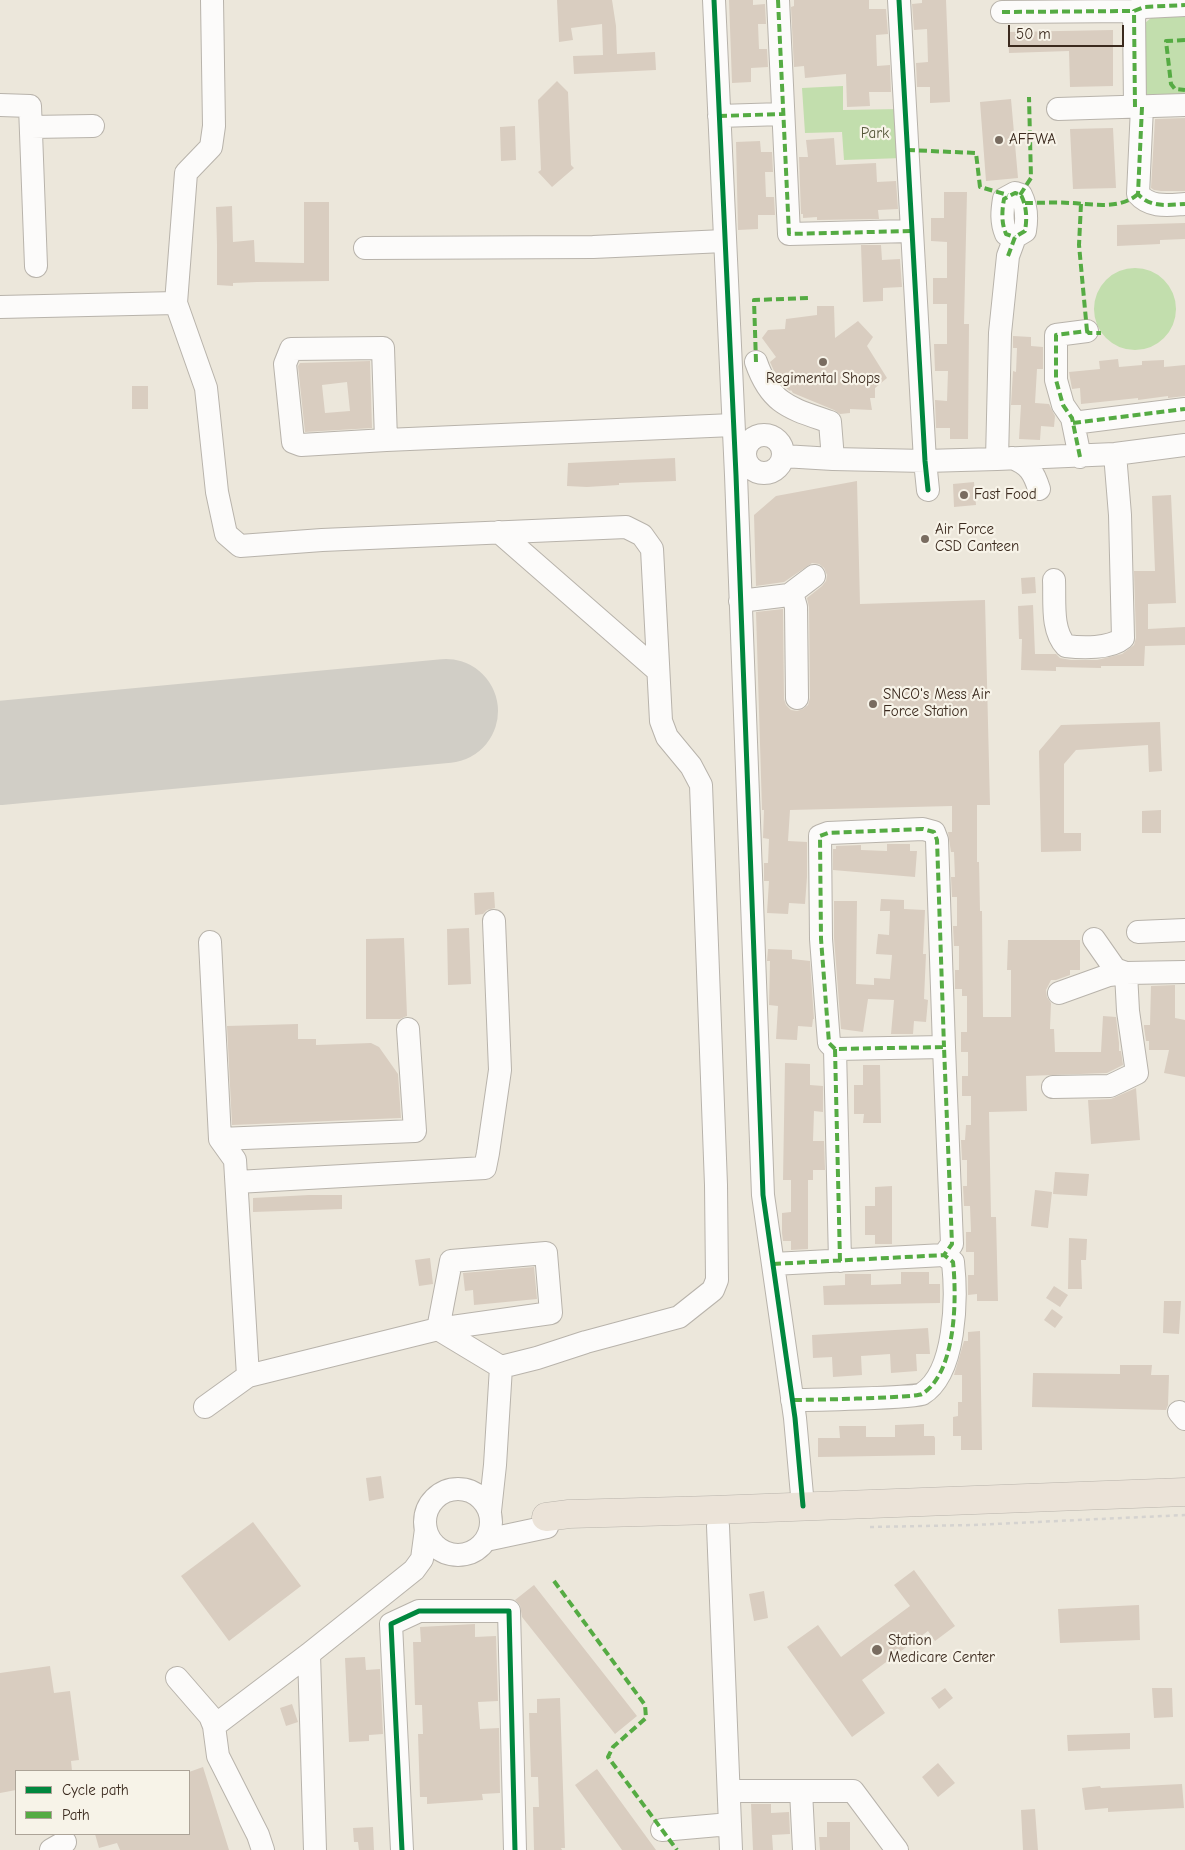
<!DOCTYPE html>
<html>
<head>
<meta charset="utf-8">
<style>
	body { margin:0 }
	#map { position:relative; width:1185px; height:1850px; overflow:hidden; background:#ece7db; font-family:"Comic Neue",sans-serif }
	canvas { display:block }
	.legend { position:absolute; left:15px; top:1770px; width:175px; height:65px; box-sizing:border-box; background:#f7f3e8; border:1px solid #aca397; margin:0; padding:6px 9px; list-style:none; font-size:15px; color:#3b2a1e }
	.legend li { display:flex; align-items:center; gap:10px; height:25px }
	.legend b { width:25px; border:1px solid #aca397 }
	.scale { position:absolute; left:1008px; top:25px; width:116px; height:22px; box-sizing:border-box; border:2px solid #3b2a1e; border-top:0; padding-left:6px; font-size:15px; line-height:18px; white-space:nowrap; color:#3b2a1e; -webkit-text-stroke:4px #f7f3e8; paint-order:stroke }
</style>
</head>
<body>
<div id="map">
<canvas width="1185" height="1850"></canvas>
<ul class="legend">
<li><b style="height:6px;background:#00873e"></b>Cycle path</li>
<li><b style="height:6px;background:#55ab43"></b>Path</li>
</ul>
<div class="scale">50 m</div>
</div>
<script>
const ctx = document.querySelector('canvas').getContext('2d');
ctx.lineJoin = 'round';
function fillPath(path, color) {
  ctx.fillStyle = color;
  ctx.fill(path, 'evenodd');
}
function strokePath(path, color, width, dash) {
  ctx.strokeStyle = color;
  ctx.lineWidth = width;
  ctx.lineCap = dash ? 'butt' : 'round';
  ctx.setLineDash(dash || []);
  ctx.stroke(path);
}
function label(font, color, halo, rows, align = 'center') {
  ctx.font = font + ' "Comic Neue",sans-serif';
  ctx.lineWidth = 4.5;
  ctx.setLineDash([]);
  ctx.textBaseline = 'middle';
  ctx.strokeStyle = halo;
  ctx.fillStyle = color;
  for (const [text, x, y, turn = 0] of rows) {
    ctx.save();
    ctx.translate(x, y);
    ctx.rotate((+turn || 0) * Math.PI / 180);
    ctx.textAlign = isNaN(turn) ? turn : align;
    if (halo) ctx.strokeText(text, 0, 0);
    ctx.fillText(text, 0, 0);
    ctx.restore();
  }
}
fillPath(new Path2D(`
	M1185,15V98L1146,100L1145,23L1151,18Z
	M843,86V110L900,109L902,158L844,160L842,132L805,133L802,88Z
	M1094 309a41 41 0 1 1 82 0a41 41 0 1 1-82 0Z`), '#c2dead');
strokePath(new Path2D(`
	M0,753L446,711`), '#d1cec6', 104);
fillPath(new Path2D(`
	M557,0H612L616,26L617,54L655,52L656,70L574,74L573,56L603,55L602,24L571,28L573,40L559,42Z
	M729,0H753V5L765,4L766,24H758L759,49H767L768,67L751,68V82L732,83Z
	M794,0H869V9H886L888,34L876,35L877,66L890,65L891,92H869L870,106L847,107L846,74L805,78L804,66L794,67L791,7L794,6Z
	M922,0H946L950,102L930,103V87H917L916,63L928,62L927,29L914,30L912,4L922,3Z
	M1113,30V86L1070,87L1069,51L1009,53L1008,32Z
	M557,81L568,92L571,165L574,168L552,187L538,172L541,170L538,100Z
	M1011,99L1018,178L986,181L980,102Z
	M1185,118V191H1161L1154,190L1151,188L1155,119Z
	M515,126L516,160L501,161L500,127Z
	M1113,128L1116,188L1073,189L1070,129Z
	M834,138L836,165L876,163L877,182L896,181L898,209L878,210L879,219L817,220V217L803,218V214H801L799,157H808L806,140Z
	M760,141L761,152H772L773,172H765L766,197H774L775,215H758V229L738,230L736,142Z
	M944,192H967L964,324H969L968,439H950V428H936L935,400L947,401L948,371H935L934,344H947V304H933V278H947V242L931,241V218H944Z
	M304,202H329V281L257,282L233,283V286L217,285V245L216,207L232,206L233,242L254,240L255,262L304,263Z
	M1185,223V239L1160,240V244L1117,246V225Z
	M861,245H881L882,260L900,259L902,287L883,288V301L863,302Z
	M817,306H834L835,338L858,321L873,337L867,346L887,378L875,388V398H870L872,410L850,409V413L840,414L834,410L793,393L791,390L790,391L785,387L774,371L770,362L776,357L762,338L768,330L785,329L786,319L817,315Z
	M1013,336L1031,337V346L1043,347V369H1037L1035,403L1049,404L1055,416L1054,427L1041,426L1040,440L1019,439L1021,405H1011L1013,371L1016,372L1017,348H1013Z
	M1118,359L1119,367L1142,365V361L1164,360V367L1185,365V396L1168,398V396L1138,400V398L1081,404L1080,388L1072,389L1069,372L1100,369L1099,361Z
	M370,361L372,428L305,432L298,366L300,363ZM347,382L350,411L325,413L322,385Z
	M132,386H148V409H132Z
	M675,458L676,481L619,483V485L587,487L567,486L568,463Z
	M857,481L860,604L985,600L990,805H977V862H979L980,911H982L983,1017H1011V970H1007L1008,940H1080V970H1070V975L1056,980H1051L1046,990L1047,997L1051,1003L1050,1029H1054L1055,1052H1101L1103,1016L1116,1017L1119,1043V1051H1121L1123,1065L1107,1073L1026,1076L1027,1111L989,1112L991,1217H996L998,1301H977V1294L968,1295V1275H974V1252H966V1232H971L970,1206H964L963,1186H967V1160H962L961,1140H965L966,1125H971V1096H962V1076H968V1052H961V1032H967V996H962V989H955V970H959V946H954L953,926H957V897H952L951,877H955L954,852H951L948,832H952V806L790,810L788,841L807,842V877L805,904L789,903L788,914L767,913L769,881H764V863H768L769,839L763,838L764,810H762L756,612L783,609L784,699L786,705L791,710L797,711L803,709L808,705L810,698L809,607L807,598L822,586L826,581L827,575L824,568L819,564L812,563L784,582L756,586L754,515L776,496Z
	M974,482L976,505L954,507L953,484Z
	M1171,495L1176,603L1148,604V629L1185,627V645L1145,646L1144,666H1101V668L1056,667V671L1021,670L1022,639H1019L1018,606L1033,605L1035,654H1056L1060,658L1071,660H1097L1122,654L1134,645L1136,638L1134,571H1155L1152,496Z
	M1035,577L1036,593L1022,594L1021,578Z
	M1160,722L1162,771L1149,772L1148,745L1076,750L1064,764V833H1081V851L1041,852L1039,751L1061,725Z
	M1161,810V833H1142V811Z
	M887,844H910V851H917L915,877L833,870V849H836V846L861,845V850L887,851Z
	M494,892L495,908L487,910L483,914L475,915L474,893Z
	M881,899L904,900V909L925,910L923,954H926L924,999L928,1000L926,1022L914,1021L913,1034H891L894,1000L868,999L863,1032L841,1029L834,938V901H857L856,984L874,985V978L890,979L892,955L876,954L878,934L889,935L890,911H880Z
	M469,928L471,984L448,985L447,929Z
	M404,938L407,1016L400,1019H366V939Z
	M768,949L792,950V959L810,961L814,1019H813L812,1027L798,1026L797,1040L776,1039L778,1006L769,1005L770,961H767Z
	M1175,985V1018L1185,1020V1077L1164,1073L1169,1050H1149V1041H1146L1144,1027V1025H1150L1151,986Z
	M298,1024V1039H316V1045L371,1043L379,1047L398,1074L401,1118L232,1125L227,1026Z
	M785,1063L810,1064V1085L823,1086V1112L814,1111L813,1141H824L825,1170H813V1180H808V1249L791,1250V1241H783L782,1233V1213L791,1212V1180H783Z
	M863,1065H880L881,1123H863L864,1114H854V1085H863Z
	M1136,1088L1140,1140L1091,1144L1088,1100L1111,1099Z
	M1055,1172L1089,1174L1087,1196L1053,1194Z
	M892,1186V1244H875V1235H865V1206H875V1187Z
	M1035,1190L1052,1192L1048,1228L1031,1226Z
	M309,1195H342V1209L253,1212V1198Z
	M1069,1238L1087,1239L1086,1260H1081L1082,1289H1068Z
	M430,1258L433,1284L419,1286L415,1260Z
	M534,1267L537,1299L474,1305L473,1290L465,1291L463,1273Z
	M901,1272H929V1284H940V1303L824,1305L823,1286L845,1285V1274H871V1285L901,1284Z
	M1054,1286L1068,1295L1060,1307L1046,1298Z
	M1164,1301H1181L1179,1334L1163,1333Z
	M1052,1309L1063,1317L1055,1328L1044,1320Z
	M928,1328L930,1354H916L917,1371L891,1373L890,1354L861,1356L862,1375L833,1377L832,1357L813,1358L812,1335Z
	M980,1331L982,1450H961V1436H953V1417L958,1416V1402H962V1375H954L964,1341H968V1332Z
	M1120,1365H1152L1151,1375H1169L1168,1405L1166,1410L1032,1407L1033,1373L1120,1374Z
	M924,1424V1436H934L935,1438V1455L818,1457V1438H840L839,1426H866V1437H895V1425Z
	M381,1476L384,1498L369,1501L366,1478Z
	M253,1522L301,1586L229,1641L181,1576Z
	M914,1570L955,1626L935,1641L928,1631L862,1680L885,1713L852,1737L787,1647L818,1625L841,1657L910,1606L894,1585Z
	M534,1585L637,1716L615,1734L522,1617L520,1605L515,1600Z
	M764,1591L768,1618L754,1621L749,1594Z
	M1139,1605L1140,1640L1060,1643L1058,1609Z
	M475,1624V1637L496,1636L498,1701L478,1702L480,1729L499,1728L500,1793L482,1794L483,1800L427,1804V1797H420L418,1734H423L422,1705H415L413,1642H421L420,1627Z
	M365,1657L366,1670L380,1669L383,1734L369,1735V1741L349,1742L345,1658Z
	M50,1666L54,1693L70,1691L79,1760L71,1761L72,1771H16V1790L0,1793V1673Z
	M945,1688L953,1698L939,1709L931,1698Z
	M1152,1688H1172L1173,1717L1154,1718Z
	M560,1698L565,1848H561L562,1850H534L533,1807H539L538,1777H531L529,1713H537V1699Z
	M292,1704L298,1722L286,1726L280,1708Z
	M1130,1733V1749L1068,1751L1067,1735Z
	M938,1763L955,1783L938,1797L922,1777Z
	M203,1767L229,1850H120L117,1843L99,1848L95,1834H189V1772Z
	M597,1769L656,1850H622L575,1785Z
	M1182,1784L1184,1808L1108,1812V1808L1085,1810L1082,1788L1100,1786L1101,1788Z
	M751,1804H771V1813L789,1812L790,1834L772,1835L773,1850H753Z
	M1035,1809L1038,1850H1023L1021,1810Z
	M827,1822H850V1850H820L819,1837H827Z
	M373,1827L374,1850H359L358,1842H354L353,1828Z`), '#d9cdc0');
const minor = new Path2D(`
	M212,0L214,126L211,147L186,173L176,303L206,388L217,492L226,534L240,546L322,540L626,527L642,535L652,549L661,721L667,737L691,766L701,785L716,1185L717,1280L713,1290L679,1317L586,1342L537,1358L501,1367
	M714,0L736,475L763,1195L795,1418L803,1506
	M778,0L789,234L911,231
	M899,0L925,461L928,490
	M1002,12L1134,11
	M0,105L30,106L36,266
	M1135,107L1134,11L1144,7L1185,5
	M1142,107L1138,194C1150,208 1168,205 1185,204
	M1058,109L1185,105
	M719,116L783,114
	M31,127L93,126
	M365,248L593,247L724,241
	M0,307L176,303
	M756,362C771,405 790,408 830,422L833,459
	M1073,423L1185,409
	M745 454a19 19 0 1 1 38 0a19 19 0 1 1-38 0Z
	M386,440L383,348L291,349L285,364L293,442L301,445L386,440L733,425
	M783,456L833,459L925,461L997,459L1115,454L1185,445
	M1080,457L1072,418L1063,405L1056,380V335L1087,331
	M1012,458C1029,464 1034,473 1039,489
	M997,459L1000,333L1008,256L1015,237L1025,231C1027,219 1027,207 1021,195L1015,193L1004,199C1002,211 1001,222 1006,234L1015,237
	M499,532L657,670
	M1054,580C1055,602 1051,630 1066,646C1082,648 1110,649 1123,638L1120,515L1115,454
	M792,593L796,607L797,698
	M740,601L789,595L814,576
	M1138,932L1185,930
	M1094,939L1115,969L1126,973
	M210,942L220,1139L235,1160L248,1376
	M1059,993L1109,975L1126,973
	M835,1049L829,1043L821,939L820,836L828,833L923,829L934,832L937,840L944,1047
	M1053,1087L1110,1086L1137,1073L1128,1011L1126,973L1185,972
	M220,1139L415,1131L408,1029
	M237,1182L485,1168L488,1153L500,1070L494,921
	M840,1261L835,1049L944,1047L952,1244L944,1255
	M773,1264L944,1255L953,1262C957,1299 956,1373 922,1394C915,1398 807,1400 792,1400
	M205,1407L248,1376L438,1329L551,1313L546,1253L451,1261L438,1329L501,1367L495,1465L490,1511
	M1179,1412L1185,1419
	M425 1522a33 33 0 1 1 66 0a33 33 0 1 1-66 0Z
	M718,1526L731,1850
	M486,1540L547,1527
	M309,1654L315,1850
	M177,1678L210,1716L214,1726L218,1756L258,1835L263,1850
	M214,1726L309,1654L414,1570L422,1559L426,1529
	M729,1791H853L897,1850
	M801,1791L804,1850
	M662,1830L730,1824
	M51,1850L65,1842
	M402,1850L391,1624L419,1611H509L515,1850`);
const major = new Path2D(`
	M546,1517L569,1514L713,1510L1185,1492`);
strokePath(minor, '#b8b3ab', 24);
strokePath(major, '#b8b3ab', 29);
strokePath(new Path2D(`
	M870,1527L973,1525L1185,1515`), '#d5d3d0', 2.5, [4, 4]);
strokePath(minor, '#fcfbfa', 22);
strokePath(major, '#ebe3d8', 28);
strokePath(new Path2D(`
	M778,0L789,234L911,231
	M1002,12L1134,11
	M1185,40L1166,41L1171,84L1175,89L1185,90
	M1135,107L1134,11L1144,7L1185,5
	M1142,107L1138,194C1150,208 1168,205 1185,204
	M719,116L783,114
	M907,150L976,153L980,187L1008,195
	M1020,195L1031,178L1029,97
	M1025,203C1040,203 1056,202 1071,203C1093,204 1120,210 1138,194
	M1081,204L1079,245L1087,331
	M1008,256L1015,237L1025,231C1027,219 1027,207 1021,195L1015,193L1004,199C1002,211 1001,222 1006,234L1015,237
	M756,362L754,300L809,298
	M1073,423L1185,409
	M1080,457L1072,418L1063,405L1056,380V335L1087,331L1089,333H1101
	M835,1049L829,1043L821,939L820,836L828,833L923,829L934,832L937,840L944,1047
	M840,1261L835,1049L944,1047L952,1244L944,1255
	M773,1264L944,1255L953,1262C957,1299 956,1373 922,1394C915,1398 807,1400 792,1400
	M554,1581L645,1705L646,1718L613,1747L608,1757L677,1850`), '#55ab43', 4, [8, 4]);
strokePath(new Path2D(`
	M714,0L736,475L763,1195L795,1418L803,1506
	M899,0L925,461L928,490
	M402,1850L391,1624L419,1611H509L515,1850`), '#00873e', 5);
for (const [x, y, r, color] of [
	[999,140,5,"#796c60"],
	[823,362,5,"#796c60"],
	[964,495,5,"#796c60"],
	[925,539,5,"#796c60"],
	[873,704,5,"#796c60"],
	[877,1650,6,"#796c60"]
]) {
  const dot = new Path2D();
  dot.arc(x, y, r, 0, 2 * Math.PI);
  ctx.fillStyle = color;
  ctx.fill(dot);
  strokePath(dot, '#f7f3e8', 2);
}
label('15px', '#545538', '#f7f3e8', [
	["Park",875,134]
]);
label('15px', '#3b2a1e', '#f7f3e8', [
	["AFFWA",1009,140],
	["Regimental Shops",823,379,"center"],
	["Fast Food",974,495],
	["Air Force",935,530],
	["CSD Canteen",935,547],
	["SNCO's Mess Air",883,695],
	["Force Station",883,712],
	["Station",888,1641],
	["Medicare Center",888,1658]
], 'left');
</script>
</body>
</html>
